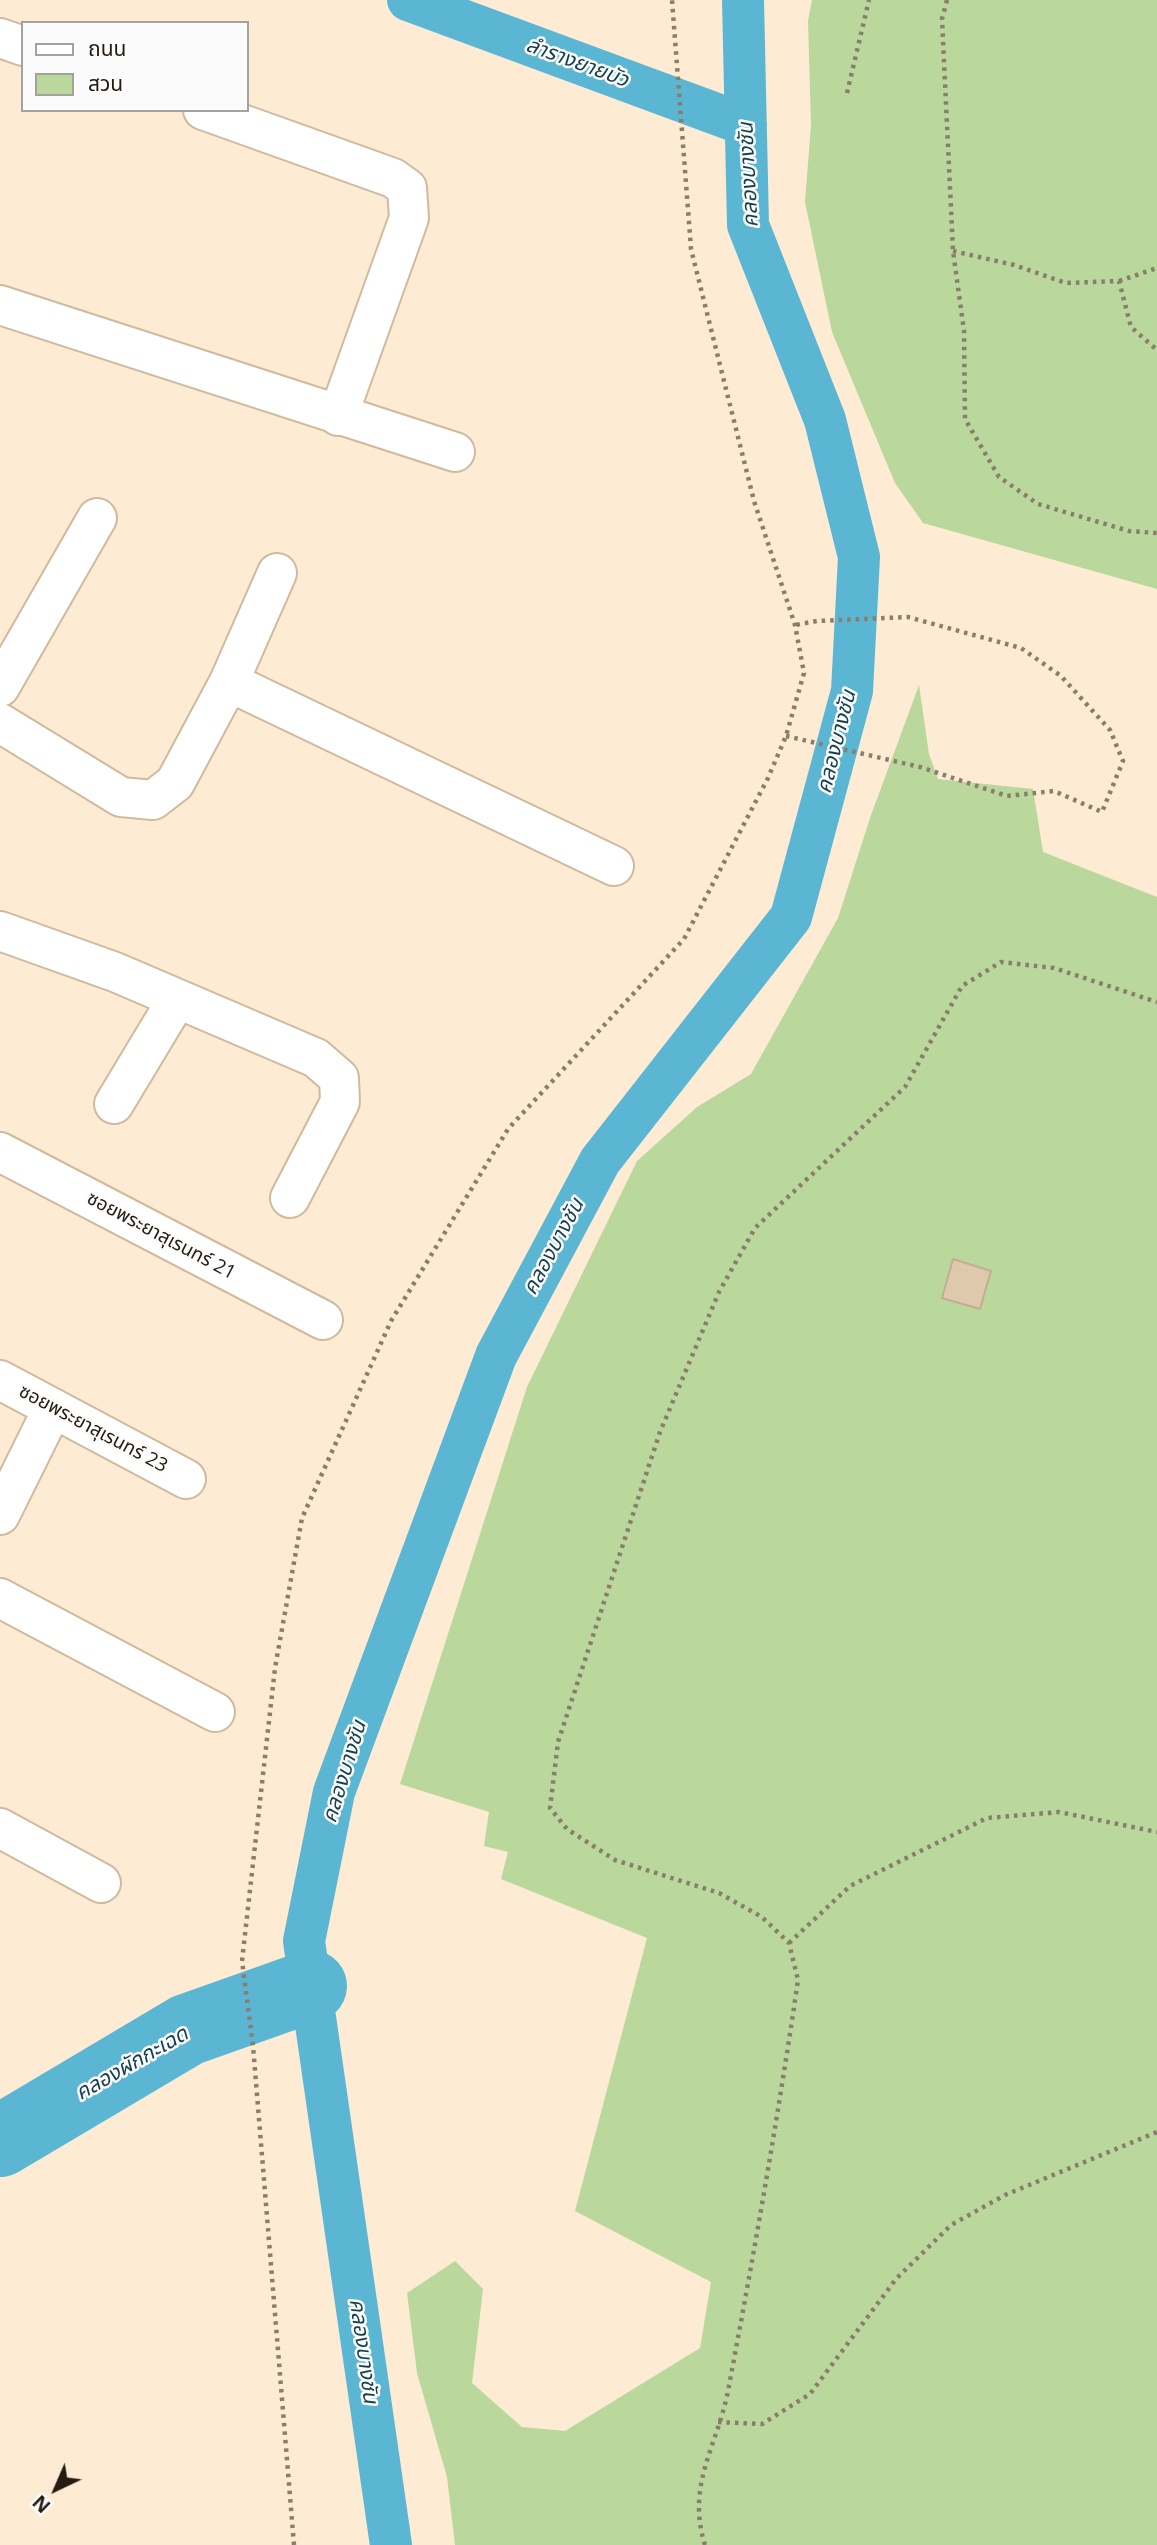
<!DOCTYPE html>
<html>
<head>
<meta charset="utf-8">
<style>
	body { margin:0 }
	#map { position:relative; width:1157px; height:2545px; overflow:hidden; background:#fdebd4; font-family:"Open Sans","Noto Sans Thai",sans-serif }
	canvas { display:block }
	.legend { position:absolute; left:21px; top:21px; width:228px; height:91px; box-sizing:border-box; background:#fbfbfb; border:2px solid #a5a29d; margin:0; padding:9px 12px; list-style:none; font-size:21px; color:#241c11 }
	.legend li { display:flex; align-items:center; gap:14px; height:35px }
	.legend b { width:35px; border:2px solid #a5a29d }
	.north { position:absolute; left:21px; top:2454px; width:70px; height:70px; -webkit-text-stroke:5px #fbfbfb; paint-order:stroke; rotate:224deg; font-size:19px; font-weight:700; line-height:28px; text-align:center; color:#241c11 }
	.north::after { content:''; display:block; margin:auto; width:24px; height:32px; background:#241c11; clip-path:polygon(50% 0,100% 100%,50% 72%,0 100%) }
</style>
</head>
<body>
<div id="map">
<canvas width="1157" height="2545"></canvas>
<ul class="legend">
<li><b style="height:9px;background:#fff"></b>ถนน</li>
<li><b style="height:19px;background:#bad89c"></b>สวน</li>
</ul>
<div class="north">N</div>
</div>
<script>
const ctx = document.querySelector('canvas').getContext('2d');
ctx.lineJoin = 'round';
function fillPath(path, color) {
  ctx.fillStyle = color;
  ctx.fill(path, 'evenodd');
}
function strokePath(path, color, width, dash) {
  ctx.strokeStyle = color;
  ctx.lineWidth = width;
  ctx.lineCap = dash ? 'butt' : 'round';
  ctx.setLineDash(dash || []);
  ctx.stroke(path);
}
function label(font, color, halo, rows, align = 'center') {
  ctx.font = font + ' "Open Sans","Noto Sans Thai",sans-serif';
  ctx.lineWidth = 5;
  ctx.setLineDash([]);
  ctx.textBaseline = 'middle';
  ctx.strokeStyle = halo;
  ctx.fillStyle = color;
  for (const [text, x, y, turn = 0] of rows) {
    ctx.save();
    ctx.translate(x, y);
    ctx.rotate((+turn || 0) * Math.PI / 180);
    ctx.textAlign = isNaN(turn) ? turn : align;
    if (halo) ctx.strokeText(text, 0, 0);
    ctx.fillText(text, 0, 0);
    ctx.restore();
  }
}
fillPath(new Path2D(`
	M812,0H1157V589L923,523L895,483L832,332L805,202L811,125L808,21Z
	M919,685L929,754L938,779L1033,789L1043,852L1157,897V2545H455L447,2477L417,2373L407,2293L455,2261L483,2289L472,2383L522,2427L565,2431L700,2348L711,2282L575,2211L647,1938L501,1879L508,1852L484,1846L489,1812L400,1784L527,1387L637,1161L697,1107L751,1074L838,918L870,818Z`), '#bad89c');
strokePath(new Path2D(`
	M408,0L746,125
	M391,2545L304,1941L334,1792L496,1356L600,1161L791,917L852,691L859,557L825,420L748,225L743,0`), '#5bb6d3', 42);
strokePath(new Path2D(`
	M0,2141L187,2030L311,1986`), '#5bb6d3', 72);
const building = new Path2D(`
	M953,1259L991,1271L980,1309L942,1298Z`);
fillPath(building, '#dfc9ad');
strokePath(building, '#c3ae92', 2);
const minor = new Path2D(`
	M0,38L23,46
	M203,110L393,178L407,188L409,218L338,416
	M0,305L455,452
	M229,682L614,866
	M0,687L97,518
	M0,723L121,797L153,800L175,783L229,682L277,573
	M0,931L115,972L316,1058L339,1078L340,1102L290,1198
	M114,1104L176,1001
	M0,1152L323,1320
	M0,1380L186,1479
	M0,1515L53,1408
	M0,1598L215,1712
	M0,1828L101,1883`);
strokePath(minor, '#d0ba9e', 42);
strokePath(new Path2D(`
	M947,0L942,19L953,251L964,331L965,419L999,477L1038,504L1129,531L1157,533
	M847,93L869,0
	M953,251L1014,265L1066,283L1119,281L1131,327L1157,350
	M1119,281L1157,268
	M786,736L920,767L1007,796L1054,791L1102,812L1123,761L1110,730L1061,676L1021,648L908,617L817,621L795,625
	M789,1943L850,1886L987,1818L1059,1812L1157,1832
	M718,2422L762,2424L810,2394L896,2279L951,2225L1005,2195L1157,2132
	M294,2545L253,2046L242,1961L275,1668L302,1518L391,1321L508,1129L684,939L768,778L786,736L804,673L795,625L754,501L691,249L672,0
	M705,2545C686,2485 717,2447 728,2391C754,2254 778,2117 798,1980L789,1943L762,1917L719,1893L615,1860L567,1829L550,1808L558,1742L660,1432L719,1292L755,1228L905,1087L962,986L1001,962L1054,968L1157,1002`), '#8a7d6c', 4.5, [3.5, 5]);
strokePath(minor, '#fff', 38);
label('19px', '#241c11', '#fbfbfb', [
	["ซอยพระยาสุเรนทร์ 21",161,1236,28],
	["ซอยพระยาสุเรนทร์ 23",93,1429,28]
]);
label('italic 21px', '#153f4b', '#fbfbfb', [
	["ลำรางยายบัว",577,63,20],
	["คลองบางชัน",749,175,-93],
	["คลองบางชัน",837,742,-76],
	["คลองบางชัน",554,1247,-62],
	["คลองบางชัน",345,1772,-73],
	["คลองผักกะเฉด",132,2064,-30],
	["คลองบางชัน",363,2351,82]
]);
</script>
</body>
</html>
